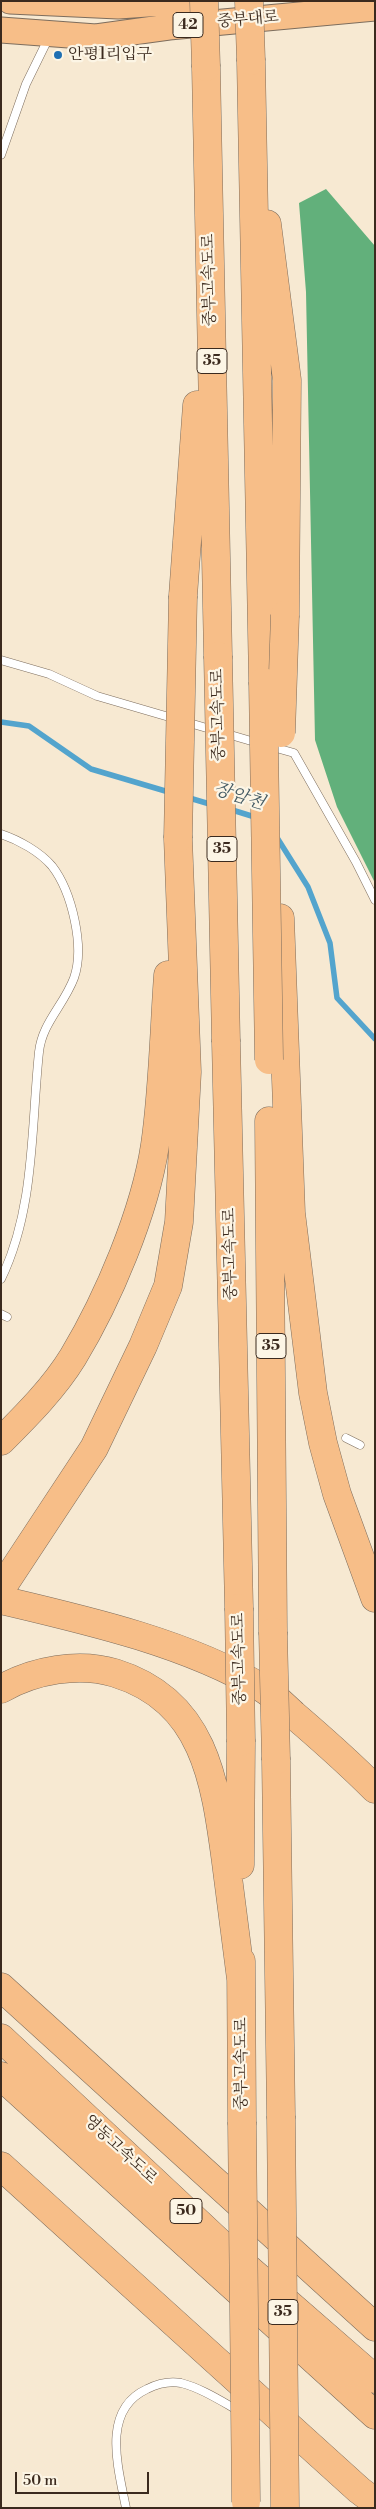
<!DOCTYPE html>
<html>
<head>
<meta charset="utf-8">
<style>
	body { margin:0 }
	#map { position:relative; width:376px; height:2509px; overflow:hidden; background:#f7e9d2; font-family:"Libre Bodoni",serif }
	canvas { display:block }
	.frame { position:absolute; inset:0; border:2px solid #3b2a1e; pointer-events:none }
	.scale { position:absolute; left:15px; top:2472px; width:134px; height:22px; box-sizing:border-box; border:2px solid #3b2a1e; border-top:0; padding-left:6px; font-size:15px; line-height:18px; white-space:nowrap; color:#3b2a1e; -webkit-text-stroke:4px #fcf5e5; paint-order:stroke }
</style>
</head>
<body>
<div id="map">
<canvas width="376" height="2509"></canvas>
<div class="frame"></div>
<div class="scale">50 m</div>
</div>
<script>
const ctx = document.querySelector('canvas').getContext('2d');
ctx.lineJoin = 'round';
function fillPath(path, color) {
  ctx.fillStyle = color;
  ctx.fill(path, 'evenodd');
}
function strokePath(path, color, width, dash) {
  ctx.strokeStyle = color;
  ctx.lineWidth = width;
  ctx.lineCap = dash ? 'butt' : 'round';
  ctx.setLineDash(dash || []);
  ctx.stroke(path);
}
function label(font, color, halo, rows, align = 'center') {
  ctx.font = font + ' "Libre Bodoni","Noto Serif KR",serif';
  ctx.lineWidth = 4.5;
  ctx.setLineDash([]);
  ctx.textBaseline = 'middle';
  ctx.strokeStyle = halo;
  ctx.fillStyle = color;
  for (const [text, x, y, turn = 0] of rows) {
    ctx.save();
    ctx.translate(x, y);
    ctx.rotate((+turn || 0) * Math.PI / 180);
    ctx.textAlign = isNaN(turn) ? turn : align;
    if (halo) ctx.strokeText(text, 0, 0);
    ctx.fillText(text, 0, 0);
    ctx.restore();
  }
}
fillPath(new Path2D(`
	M326,189L375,246V883L337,807L315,740L306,292L299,203Z`), '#62b07b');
strokePath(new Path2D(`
	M1,722L29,726L91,769L172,793
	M186,797L213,805
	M229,809L258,818
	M276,836L308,887L330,943L337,998L375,1039`), '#53a4cd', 5.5);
const service = new Path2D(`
	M1,155L26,84L49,37
	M1,660L49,674L97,696L258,743
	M269,746L294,753L356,862L375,900
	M1,834C19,840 40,852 52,866C72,892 85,947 74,978C64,1005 42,1023 39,1052C31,1128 35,1209 1,1279
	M1,1314L7,1317
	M346,1438L360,1445
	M126,2508C118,2467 101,2410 147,2389C157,2384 170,2381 181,2383C201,2388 221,2401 239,2411`);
const primary = new Path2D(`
	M10,1L118,6L191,1
	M1,30L96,37L169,27L375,8`);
const motorway = new Path2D(`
	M251,61L263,682
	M206,67L218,656
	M267,224L287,380L285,615
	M183,596L197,405
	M280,918L291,1213L313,1393L323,1443L337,1494L375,1598
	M226,1042L239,1608
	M269,1121L273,1632
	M1,1441C27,1415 54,1388 73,1357C108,1299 145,1212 155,1145C163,1091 164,1030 168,975
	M1,1589L94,1448L143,1346L168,1286L179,1222L187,1072L178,838
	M1,1600C86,1620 187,1643 262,1688C274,1695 284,1706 294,1715C322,1739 349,1763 375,1789
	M1,1689C34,1670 79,1662 115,1673C205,1701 215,1781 226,1862C231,1901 236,1940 241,1979
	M276,1760L281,2116
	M240,1865L241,1742
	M241,1961L242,2122
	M1,1987L375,2327
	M1,2038L236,2258L375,2379
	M1,2076L375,2415
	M1,2166L359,2490L375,2502`);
strokePath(service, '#7d6d5d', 9);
strokePath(primary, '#7d6d5d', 27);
strokePath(motorway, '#7d6d5d', 29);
strokePath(service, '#fff', 8);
strokePath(primary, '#f7be88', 25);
strokePath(motorway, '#f7be88', 28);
const motorwayBridge = new Path2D(`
	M204,1L206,67
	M249,1L251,61
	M218,656L226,1042
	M263,682L269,1060
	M281,733L285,615
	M178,838L183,596
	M239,1608L241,1742
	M273,1632L276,1760
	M281,2116L285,2508
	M242,2122L246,2502`);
strokePath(motorwayBridge, '#7d6d5d', 29, []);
strokePath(motorwayBridge, '#f7be88', 28);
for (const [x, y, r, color] of [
	[58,55,5,"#1f6fb2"]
]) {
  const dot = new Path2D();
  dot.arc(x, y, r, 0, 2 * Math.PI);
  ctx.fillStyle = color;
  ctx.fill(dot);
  strokePath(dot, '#fcf5e5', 2);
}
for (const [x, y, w] of [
	[188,25,30],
	[212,361,30],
	[222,849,30],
	[271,1346,30],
	[186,2211,32],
	[283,2312,30]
]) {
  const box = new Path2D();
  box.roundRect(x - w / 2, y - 12.5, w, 25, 4);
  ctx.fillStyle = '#fcf5e5';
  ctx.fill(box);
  strokePath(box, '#3b2a1e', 1);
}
label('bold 15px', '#3b2a1e', null, [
	["42",188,25],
	["35",212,361],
	["35",222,849],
	["35",271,1346],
	["50",186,2211],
	["35",283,2312]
]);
label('16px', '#3b2a1e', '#fcf5e5', [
	["중부대로",248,20,-5],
	["중부고속도로",210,280,-91],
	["중부고속도로",219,715,-91],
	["중부고속도로",231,1254,-91],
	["중부고속도로",240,1659,-91],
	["중부고속도로",242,2064,-90],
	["영동고속도로",120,2150,43]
]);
label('16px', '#3b2a1e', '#fcf5e5', [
	["안평1리입구",68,55]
], 'left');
label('italic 18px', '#455b64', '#fcf5e5', [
	["장암천",239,797,18]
]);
</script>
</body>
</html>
